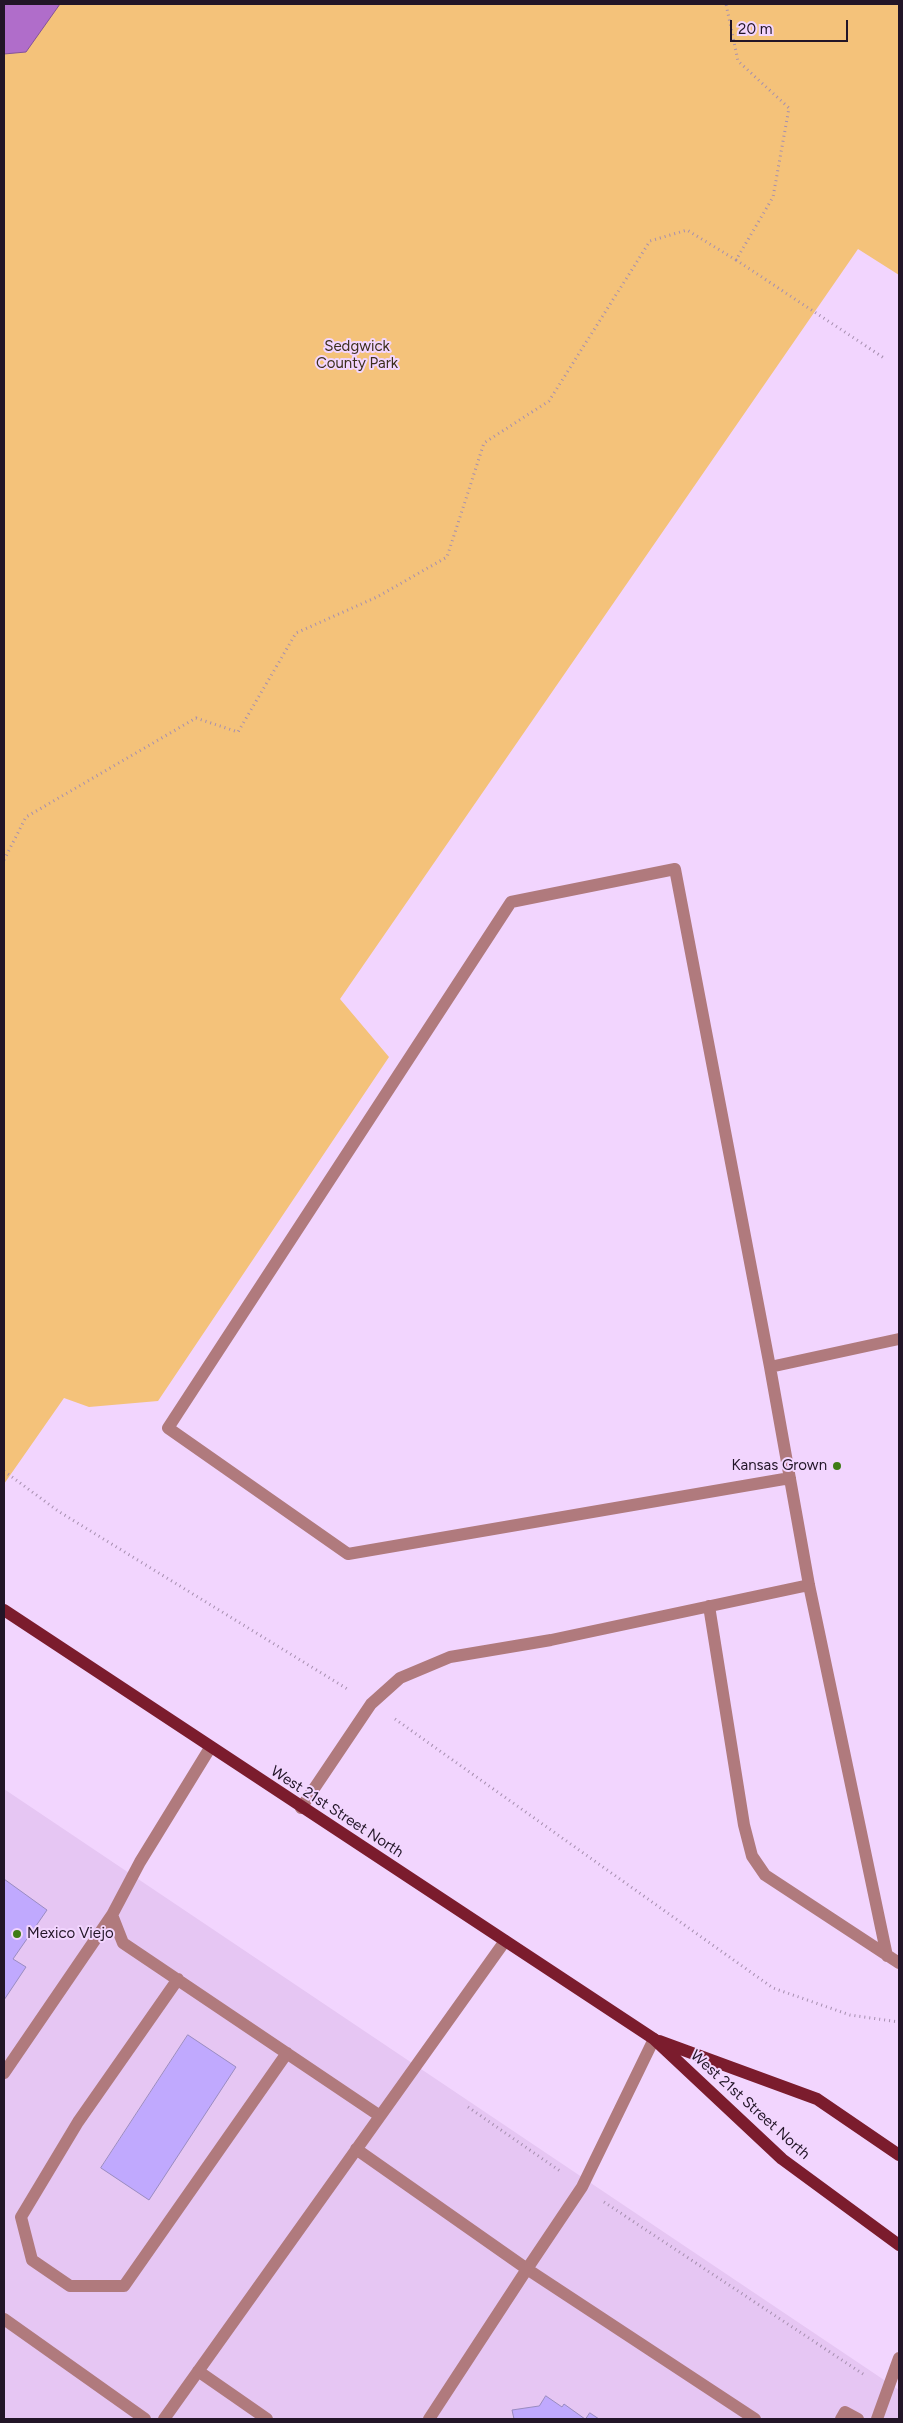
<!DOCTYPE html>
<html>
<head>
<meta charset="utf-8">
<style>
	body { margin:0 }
	#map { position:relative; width:903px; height:2423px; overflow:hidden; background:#f2d5fe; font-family:Figtree,sans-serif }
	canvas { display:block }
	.frame { position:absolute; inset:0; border:5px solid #221527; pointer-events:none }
	.scale { position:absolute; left:730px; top:20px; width:118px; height:22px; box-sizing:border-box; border:2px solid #221527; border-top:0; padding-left:6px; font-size:15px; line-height:18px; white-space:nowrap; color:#221527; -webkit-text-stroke:4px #f2d5fe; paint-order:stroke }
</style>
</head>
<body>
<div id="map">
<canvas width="903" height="2423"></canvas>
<div class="frame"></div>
<div class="scale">20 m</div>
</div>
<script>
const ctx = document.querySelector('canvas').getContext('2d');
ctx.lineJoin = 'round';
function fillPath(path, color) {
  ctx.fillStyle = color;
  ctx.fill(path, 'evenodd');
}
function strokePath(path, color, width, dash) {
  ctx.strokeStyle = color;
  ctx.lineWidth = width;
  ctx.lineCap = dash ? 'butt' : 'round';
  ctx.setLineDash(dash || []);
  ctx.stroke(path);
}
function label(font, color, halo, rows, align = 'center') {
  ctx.font = font + ' Figtree,sans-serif';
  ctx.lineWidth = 4;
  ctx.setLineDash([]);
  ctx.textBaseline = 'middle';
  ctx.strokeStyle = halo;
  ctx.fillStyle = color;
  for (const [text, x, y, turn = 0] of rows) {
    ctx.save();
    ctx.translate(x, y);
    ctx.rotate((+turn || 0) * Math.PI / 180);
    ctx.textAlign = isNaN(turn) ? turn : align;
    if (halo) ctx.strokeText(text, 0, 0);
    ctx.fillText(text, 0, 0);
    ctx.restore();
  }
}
fillPath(new Path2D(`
	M4,1789L899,2390V2419H4Z`), '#e6c6f3');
fillPath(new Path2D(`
	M4,4H899V275L858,249L340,999L389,1057L158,1401L89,1407L64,1398L4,1484Z`), '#f4c27a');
const water = new Path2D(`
	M4,4H60L26,52L4,54Z`);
fillPath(water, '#b06dca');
strokePath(water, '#855399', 1);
const building = new Path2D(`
	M4,1879L47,1910L13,1959L26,1967L4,2000Z
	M188,2035L236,2067L149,2200L101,2168Z
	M546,2396L562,2407L564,2404L585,2419H514L512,2410L539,2406Z
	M590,2413L599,2419H586Z`);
fillPath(building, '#c0a9fe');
strokePath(building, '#9a8cc1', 1);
strokePath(new Path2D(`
	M736,260L884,358
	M4,860L26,817L196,718L238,732L296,633L377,597L447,557L484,443L549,401L650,241L687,230L736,260L773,197L789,108L738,61L726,4
	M4,1471L58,1511L349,1690
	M395,1719L773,1988L850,2015L899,2022
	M468,2107L560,2171
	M604,2202L866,2376`), '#a68faf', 3, [1, 4]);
strokePath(new Path2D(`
	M770,1367L675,869L511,902L168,1428L348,1554L790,1478
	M709,1606L744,1825L752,1856L765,1875L899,1963
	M210,1748L140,1862L112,1915L123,1943L380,2116
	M301,1808L371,1704L400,1678L450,1657L551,1640L809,1585
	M887,1956L809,1585L770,1367L899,1339
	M178,1979L78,2122L21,2217L32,2260L70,2286H124L287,2053
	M654,2039L582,2187L527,2269L755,2419
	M4,2073L112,1915
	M356,2149L527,2269L429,2419
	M4,2319L145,2419
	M198,2371L267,2419
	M164,2419L505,1941
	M841,2419L845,2412L858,2419
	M877,2419L899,2358`), '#b07a7d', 12);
strokePath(new Path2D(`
	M4,1610L654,2039L782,2159L899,2245
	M659,2041L817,2099L899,2155`), '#7b1c2d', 12);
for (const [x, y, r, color] of [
	[837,1466,5,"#3f7b16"],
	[17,1934,5,"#3f7b16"]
]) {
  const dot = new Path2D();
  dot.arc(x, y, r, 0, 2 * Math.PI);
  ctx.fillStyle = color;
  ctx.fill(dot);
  strokePath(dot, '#f2d5fe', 2);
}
label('15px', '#3c2f1c', '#f2d5fe', [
	["Sedgwick",357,347],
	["County Park",357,364]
]);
label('15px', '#221527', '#f2d5fe', [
	["Kansas Grown",827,1466],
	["Mexico Viejo",27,1934,"left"]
], 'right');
label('15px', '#221527', '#f2d5fe', [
	["West 21st Street North",337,1812,33],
	["West 21st Street North",750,2105,42]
]);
</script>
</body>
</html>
